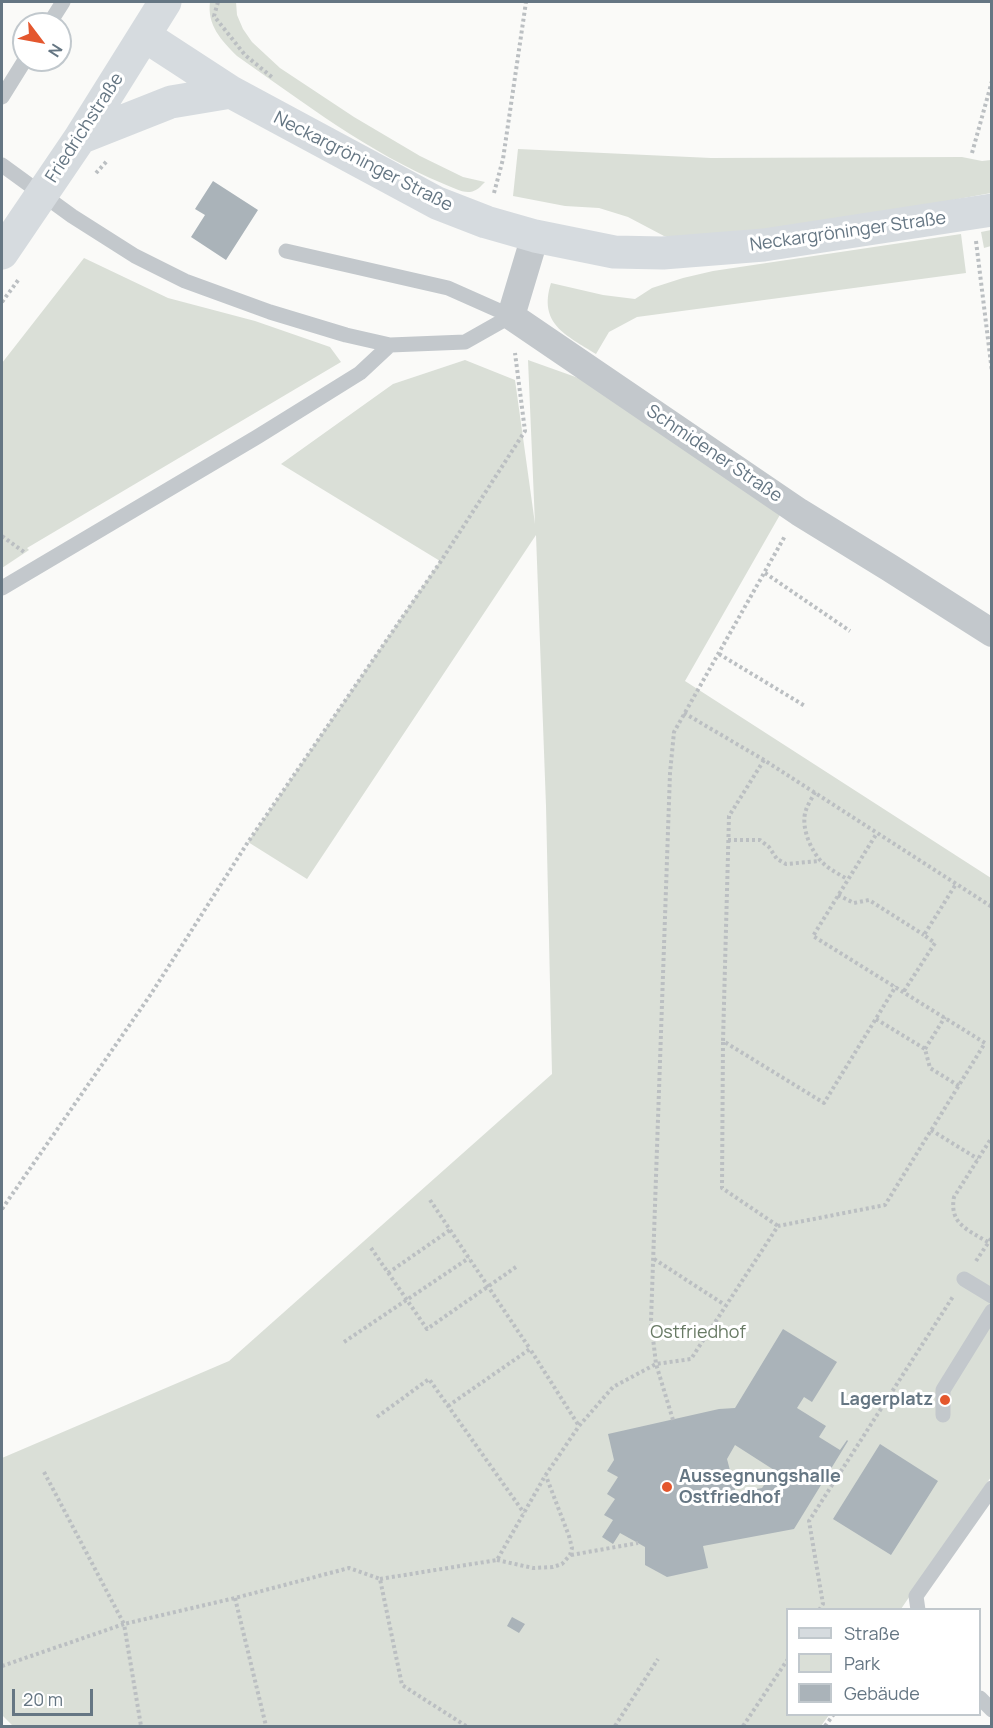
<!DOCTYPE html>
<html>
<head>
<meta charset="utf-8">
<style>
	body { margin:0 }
	#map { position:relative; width:993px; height:1728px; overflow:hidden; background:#fafaf8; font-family:Manrope,sans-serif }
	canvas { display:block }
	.frame { position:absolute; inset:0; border:3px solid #657683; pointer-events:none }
	.legend { position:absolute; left:786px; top:1608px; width:195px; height:108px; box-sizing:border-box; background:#fff; border:2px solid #c1c8cd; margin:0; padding:8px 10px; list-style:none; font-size:18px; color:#657683 }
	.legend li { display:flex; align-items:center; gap:12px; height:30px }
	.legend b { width:30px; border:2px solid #c1c8cd }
	.north { position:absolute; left:12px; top:12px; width:60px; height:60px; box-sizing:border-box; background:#fff; border:2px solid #c1c8cd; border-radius:50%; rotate:122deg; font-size:16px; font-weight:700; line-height:24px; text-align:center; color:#657683 }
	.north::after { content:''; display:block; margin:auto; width:21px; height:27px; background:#e4572e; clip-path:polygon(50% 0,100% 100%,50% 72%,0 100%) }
	.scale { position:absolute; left:12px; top:1689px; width:81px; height:27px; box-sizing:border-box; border:3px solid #657683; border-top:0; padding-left:8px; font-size:18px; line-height:21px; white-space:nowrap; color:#657683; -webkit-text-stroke:4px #fff; paint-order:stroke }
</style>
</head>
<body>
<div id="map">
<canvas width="993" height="1728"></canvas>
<div class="frame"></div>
<ul class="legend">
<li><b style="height:8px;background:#d6dbdf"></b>Straße</li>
<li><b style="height:16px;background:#dadfd7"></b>Park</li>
<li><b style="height:16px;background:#aab3b9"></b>Gebäude</li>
</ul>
<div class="north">N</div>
<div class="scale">20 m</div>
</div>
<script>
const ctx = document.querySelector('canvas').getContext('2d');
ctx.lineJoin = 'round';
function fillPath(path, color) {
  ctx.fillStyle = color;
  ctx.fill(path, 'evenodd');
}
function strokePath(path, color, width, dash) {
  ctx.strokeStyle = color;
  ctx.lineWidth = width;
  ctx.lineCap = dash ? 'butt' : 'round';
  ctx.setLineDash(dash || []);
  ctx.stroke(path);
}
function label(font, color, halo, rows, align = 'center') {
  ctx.font = font + ' Manrope,sans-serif';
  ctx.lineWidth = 6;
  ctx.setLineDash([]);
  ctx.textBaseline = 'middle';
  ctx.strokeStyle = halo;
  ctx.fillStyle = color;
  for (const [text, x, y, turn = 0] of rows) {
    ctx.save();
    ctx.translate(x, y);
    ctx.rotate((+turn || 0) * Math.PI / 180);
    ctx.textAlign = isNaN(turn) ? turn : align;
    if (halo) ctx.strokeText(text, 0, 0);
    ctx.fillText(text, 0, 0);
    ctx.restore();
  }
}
fillPath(new Path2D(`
	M210,2H236L237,15L243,29L252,42L280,68L354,117L420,156L463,177L485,182C481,186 477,191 470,192C462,193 452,187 444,184C369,153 303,102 237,56C221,40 207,25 210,2Z
	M518,149L711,158L962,157L982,161L991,160V193L763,235L679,240L664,236L628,217L599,208L565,206L513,196Z
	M991,230V246L984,248L981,232Z
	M961,234L966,273L637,317L609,332L596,354C566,335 538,324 551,283L603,295L635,299L652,288L683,278L713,271Z
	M84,258L168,298L255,321L330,347L341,362L27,548L29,550L2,568V363Z
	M465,360L515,380L535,524L528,360L598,385L781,513L685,681L991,878V1477L901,1609L788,1610V1714L829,1715L821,1726H13L2,1715V1458L229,1361L552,1074L546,806L536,535L307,879L248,842L440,561L281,464L393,384Z`), '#dadfd7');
fillPath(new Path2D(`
	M213,181L258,210L226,260L191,237L205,215L195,209Z
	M783,1329L837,1362L812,1402L804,1397L797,1408L826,1426L819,1437L840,1450L847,1440L848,1441L794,1529L703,1546L708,1568L667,1577L645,1565V1547L638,1543L620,1533L613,1544L602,1537L613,1520L604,1515L615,1499L607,1494L618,1477L607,1471L614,1460L608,1434L719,1409L735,1408ZM735,1445L774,1470L762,1488L736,1493L727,1459Z
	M880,1444L938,1481L891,1555L833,1519Z
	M512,1617L525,1624L519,1633L507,1626Z`), '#aab3b9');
strokePath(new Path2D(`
	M218,2L214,16L245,55L273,78
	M972,153L992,81
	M96,173L107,161
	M494,193L503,159L526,2
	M976,241L992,372
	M2,302L19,279
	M2,536L24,552
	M765,573L850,631
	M719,654L805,706
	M684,713L764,760L992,907
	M764,760L729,816L723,1041L824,1103L896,986
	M815,792C812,798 808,804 806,810C800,826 811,852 823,863C830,870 839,874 847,879
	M728,840H760L769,847L777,859L786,864L820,861
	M838,895L854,903L869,900L924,935
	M904,991L935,943L924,935L956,884
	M876,1019L925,1049L930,1068L959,1086
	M723,1042L722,1188L778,1226
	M925,1049L945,1017
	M931,1130L978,1159
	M430,1200L530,1349
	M2,1209L151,994L248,842L441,561L525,431L515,353
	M988,1242C968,1230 949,1224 954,1197L992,1137
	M371,1248L427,1329L516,1267
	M654,1259L725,1305
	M976,1261L992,1237
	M388,1273L450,1230
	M344,1342L469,1258
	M448,1406L530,1349L579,1426
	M377,1417L429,1379L524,1513
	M673,1420L656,1364L651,1321L670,773L674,732L785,536
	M44,1472L124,1624L235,1598L349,1568L380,1579L402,1685L466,1726
	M571,1555L638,1543
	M497,1560L533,1568L553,1567L562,1564L570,1555L572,1548L569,1536L546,1476
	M380,1579L497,1560L545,1476L579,1426L613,1387L656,1364L691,1359L778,1226L885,1205L985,1043L813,936L877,833
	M235,1598L266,1726
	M819,1610L823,1604L809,1521L954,1295
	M2,1666L124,1624L141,1726
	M615,1726L658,1659
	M743,1726L788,1659
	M825,1726L834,1714`), '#bbbfc2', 4, [3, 3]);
strokePath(new Path2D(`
	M49,24L63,2
	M2,97L25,60
	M2,165L72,216L135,256L185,281L270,312L346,335L390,345L465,342L511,316
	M286,251L448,288L511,316
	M2,588L257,437L360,373L390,345
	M964,1279L992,1296
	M943,1415V1390L992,1311
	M918,1610L916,1596L992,1488
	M980,1698L992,1710`), '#c3c8cc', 15);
strokePath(new Path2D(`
	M535,236L511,316L799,512L890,568L992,633`), '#c3c8cc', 28);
strokePath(new Path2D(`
	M145,36L231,92L437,203L486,222L535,236L614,252L663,253L764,245L992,210
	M80,138L171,102L231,92
	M2,253L80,138L165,2`), '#d6dbdf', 33);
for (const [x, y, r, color] of [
	[945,1400,6,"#e4572e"],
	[667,1487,6,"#e4572e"]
]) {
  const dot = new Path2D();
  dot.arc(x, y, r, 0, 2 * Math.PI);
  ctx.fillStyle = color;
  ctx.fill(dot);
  strokePath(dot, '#fff', 2);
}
label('18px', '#657683', '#fff', [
	["Friedrichstraße",85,128,-57],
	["Neckargröninger Straße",363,162,27],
	["Neckargröninger Straße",848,232,-8],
	["Schmidener Straße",714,454,34]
]);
label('18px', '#687a64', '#fff', [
	["Ostfriedhof",698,1333]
]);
label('bold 18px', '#657683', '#fff', [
	["Lagerplatz",933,1400],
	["Aussegnungshalle",679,1477,"left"],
	["Ostfriedhof",679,1498,"left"]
], 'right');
</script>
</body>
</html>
